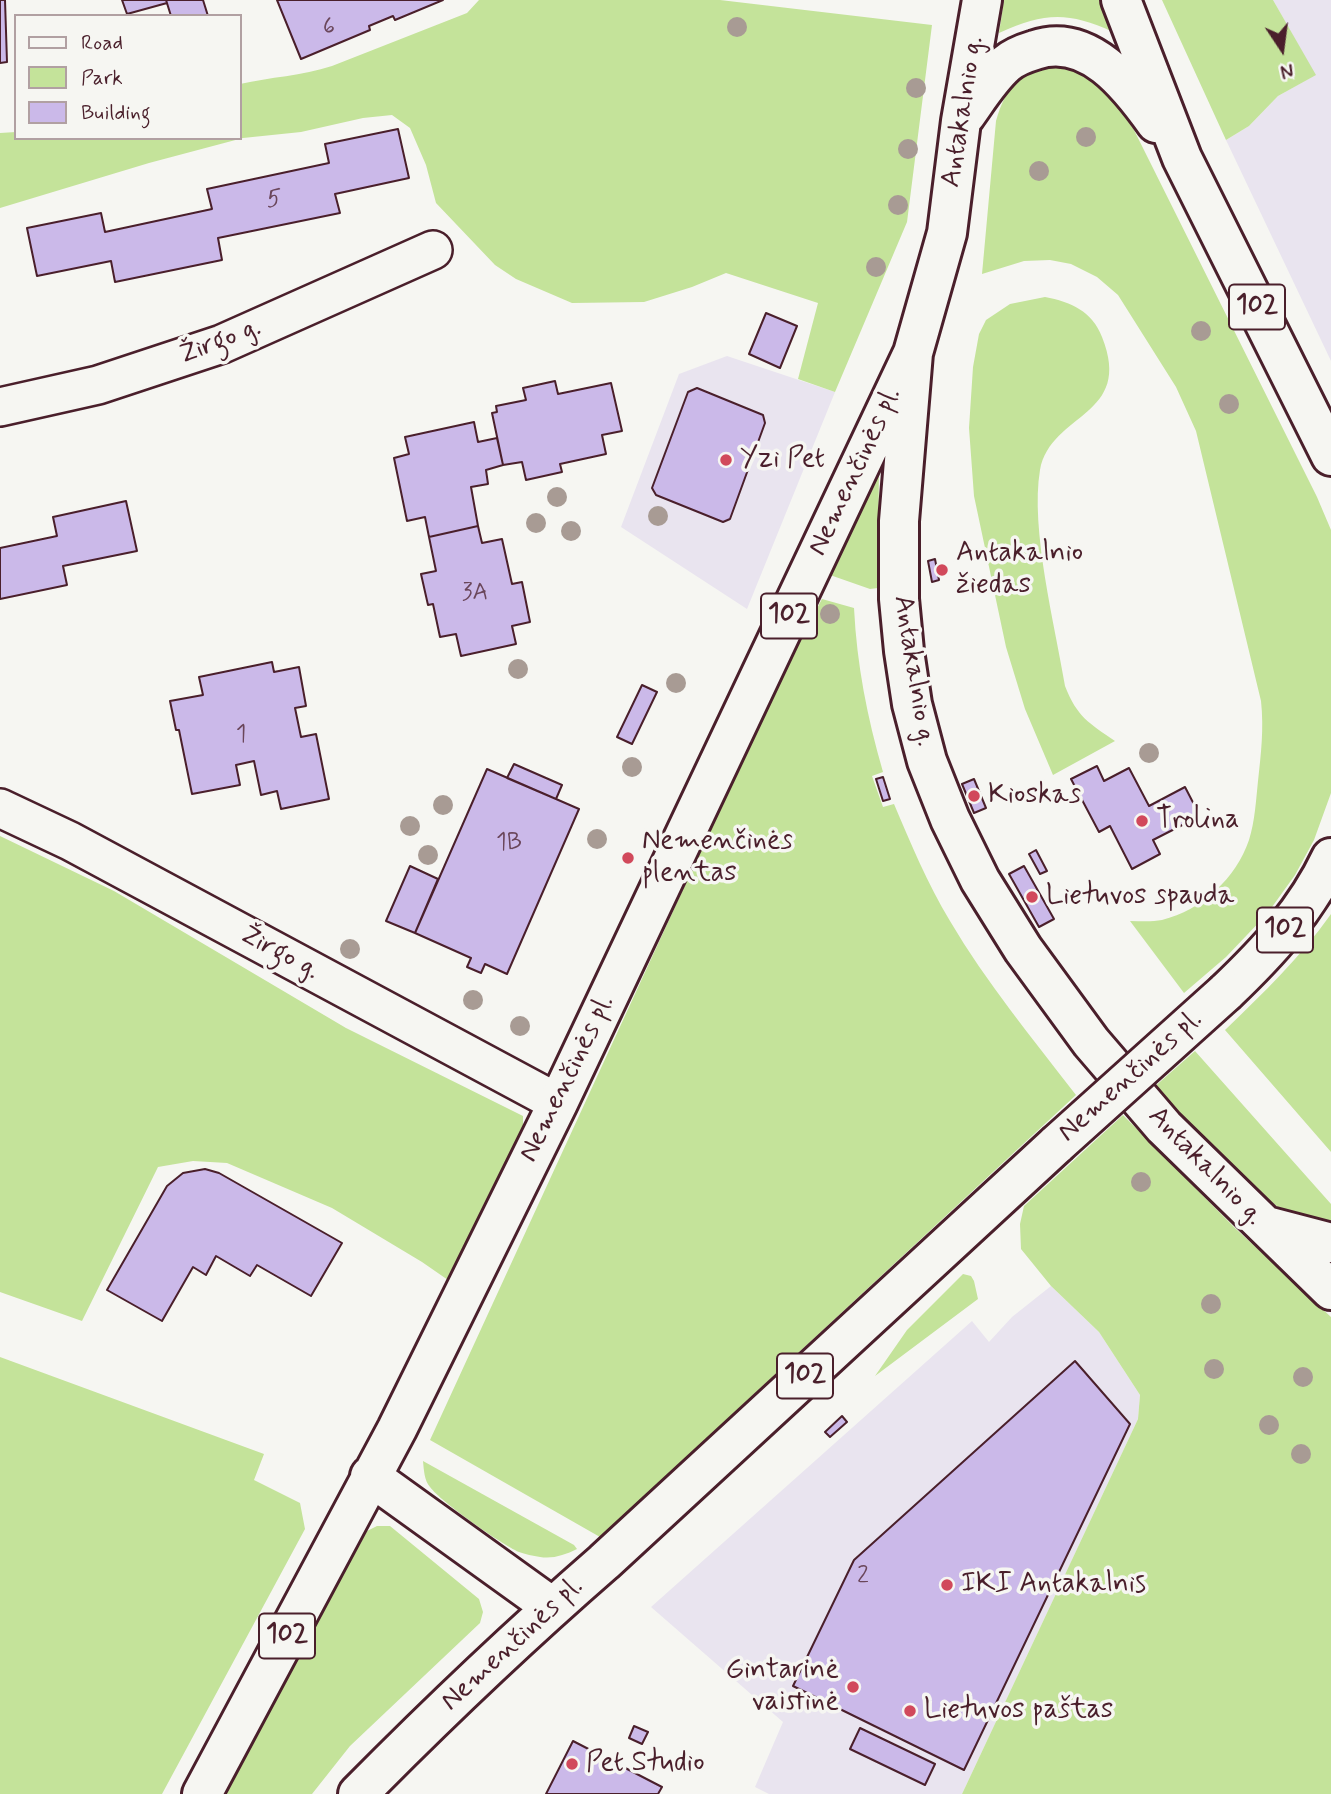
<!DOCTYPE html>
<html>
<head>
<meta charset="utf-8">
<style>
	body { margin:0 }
	#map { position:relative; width:1331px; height:1794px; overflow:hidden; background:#f6f6f2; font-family:Mynerve,sans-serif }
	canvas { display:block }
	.legend { position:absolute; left:14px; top:14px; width:228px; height:126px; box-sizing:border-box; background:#f6f6f2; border:2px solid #b1a0a2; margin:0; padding:9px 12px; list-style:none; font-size:21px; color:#4a1f2b }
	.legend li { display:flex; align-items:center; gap:14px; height:35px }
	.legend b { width:35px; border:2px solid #b1a0a2 }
	.north { position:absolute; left:1247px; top:14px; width:70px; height:70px; -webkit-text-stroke:5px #f6f6f2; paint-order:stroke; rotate:167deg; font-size:19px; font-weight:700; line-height:28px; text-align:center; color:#4a1f2b }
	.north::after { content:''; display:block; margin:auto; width:24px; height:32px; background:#4a1f2b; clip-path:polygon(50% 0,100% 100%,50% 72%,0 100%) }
</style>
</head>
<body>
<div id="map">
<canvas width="1331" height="1794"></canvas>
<ul class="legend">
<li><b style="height:9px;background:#f6f6f2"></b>Road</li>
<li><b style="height:19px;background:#c4e39a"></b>Park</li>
<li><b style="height:19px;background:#cbb9e9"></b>Building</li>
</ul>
<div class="north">N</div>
</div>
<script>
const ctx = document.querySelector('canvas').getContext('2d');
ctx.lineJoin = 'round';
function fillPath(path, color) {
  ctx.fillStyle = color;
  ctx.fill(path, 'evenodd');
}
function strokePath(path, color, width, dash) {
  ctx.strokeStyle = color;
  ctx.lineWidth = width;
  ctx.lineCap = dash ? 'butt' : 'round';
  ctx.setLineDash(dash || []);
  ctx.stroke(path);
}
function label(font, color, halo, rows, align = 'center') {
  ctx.font = font + ' Mynerve,sans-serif';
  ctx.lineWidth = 7;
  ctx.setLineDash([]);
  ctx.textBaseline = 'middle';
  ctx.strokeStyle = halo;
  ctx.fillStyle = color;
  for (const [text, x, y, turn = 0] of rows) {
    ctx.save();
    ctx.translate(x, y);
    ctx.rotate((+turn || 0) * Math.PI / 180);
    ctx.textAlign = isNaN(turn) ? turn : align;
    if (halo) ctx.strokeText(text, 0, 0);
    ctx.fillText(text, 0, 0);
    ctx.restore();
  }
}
fillPath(new Path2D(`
	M1273,0H1331V361L1226,140L1249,126L1278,96L1315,75Z
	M727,356L835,392L747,609L621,527L679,374Z
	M1051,1286L1099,1332L1140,1395L1138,1419L962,1794H769L755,1787L783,1722L651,1607L972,1321L989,1342L1012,1317Z`), '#e9e4ef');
fillPath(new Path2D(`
	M479,0H720L932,25L907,222L835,392L798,379L818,303L726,273L692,287L644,302L572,303L516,279L495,265L436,203L426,165L410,128L392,115L363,118L301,132L243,138L149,163L0,208V133L16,132V138H240V84C270,77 302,76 332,66L467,13Z
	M1004,0H1099L1113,32C1067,11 1044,13 999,33Z
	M1162,0H1273L1316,75L1278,96L1249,126L1226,140Z
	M1055,64C1095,72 1112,96 1133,128L1317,497L1331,530V793L1314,840L1295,875L1267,914L1226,957L1184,993L1130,921C1140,921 1152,922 1162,920C1202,910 1236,878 1249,840C1255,821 1256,800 1258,781C1261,754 1264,729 1261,701L1196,431L1176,387L1118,295L1097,277L1071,264L1050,260L1024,261L982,274L996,121C1006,86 1020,72 1055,64Z
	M1045,297C1071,302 1092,311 1102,337C1134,417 1051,412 1040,470C1030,529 1055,625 1065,686C1077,717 1089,723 1115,741L1053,775L1025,709L1006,647L974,496L969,428L973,367L979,334L986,320L1010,304Z
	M879,458L878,588L870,589L830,575Z
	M822,599L854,608C857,666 867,716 883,772L872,776L883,807L894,804C911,844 927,883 950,921C986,982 1032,1038 1076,1095L600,1537L430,1440L783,672Z
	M0,836L114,891L346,1028L523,1116V1128L448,1280L422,1262L332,1208L227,1163L193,1161L158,1167L82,1321L0,1292Z
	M1331,914V1152L1225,1030C1263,993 1301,957 1331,914Z
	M1195,1051L1331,1204V1226L1287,1213L1255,1191L1153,1088Z
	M1123,1115L1235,1228L1331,1317V1794H962L1138,1419L1140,1395L1099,1332L1051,1286L1021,1249L1020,1224L1024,1206Z
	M963,1274L971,1276L974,1281L978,1299L875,1376L907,1330Z
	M0,1357L264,1454L254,1480L300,1503L305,1529L162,1794H0Z
	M423,1461L574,1545L577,1549C565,1555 553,1559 540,1557C533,1556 525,1554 519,1552C501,1544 441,1502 430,1487C424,1480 424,1470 423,1461Z
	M377,1526H390L479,1599L483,1612L480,1623L350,1746L312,1794H223L367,1531Z`), '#c4e39a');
const building = new Path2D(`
	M0,0H5L7,62L0,63Z
	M122,0H166L167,3L127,14Z
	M166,0H203L208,16H171Z
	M277,0H443L395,20L393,16L369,26L370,30L301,59Z
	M398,129L409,178L335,194L340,213L218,238L222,260L115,282L111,261L37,276L27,228L101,213L105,232L212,209L207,189L329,163L325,144Z
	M766,313L797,326L780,368L749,354Z
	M555,381L558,394L611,383L622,431L602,435L606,454L560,464L562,472L526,480L522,462L503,465L492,413L497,412L496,406L526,400L523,388Z
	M697,388L763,415L765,423L730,519L723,522L656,495L652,488L688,392Z
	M474,422L478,442L497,438L503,465L486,470L488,484L471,487L478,526L429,537L425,517L407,521L394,458L409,454L405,437Z
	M126,501L137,551L63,566L67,585L0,599V548L57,536L53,517Z
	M478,526L482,543L502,539L512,584L522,582L530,622L512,626L516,644L461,656L456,634L440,637L433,604L428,605L421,574L436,571L429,537Z
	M935,559L939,580L932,582L928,561Z
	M272,662L274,672L299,667L306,706L295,708L301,737L316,734L329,799L281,809L277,791L261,795L254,761L236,765L240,785L192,794L179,730H176L170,701L203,695L199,677Z
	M642,685L657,692L632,744L617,737Z
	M514,764L562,785L556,799L507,778Z
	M1097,766L1104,781L1129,768L1149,806L1185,787L1200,816L1153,840L1160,854L1132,869L1110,826L1099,832L1071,779Z
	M487,769L579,809L507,974L485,964L481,973L467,967L471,958L415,933Z
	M883,777L890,799L883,801L876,779Z
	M974,779L986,808L974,813L962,784Z
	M1036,850L1047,871L1040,874L1029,854Z
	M410,866L438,879L415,933L386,921Z
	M1024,866L1054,919L1039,927L1009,874Z
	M205,1169L219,1173L342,1243L311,1296L257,1265L250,1276L216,1256L206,1275L193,1267L162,1321L107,1290L167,1186L183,1173Z
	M1075,1361L1130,1424L964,1770L793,1686L854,1560Z
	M842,1416L847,1422L830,1437L825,1432Z
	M634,1726L648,1732L642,1744L629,1738Z
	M860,1728L935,1764L925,1785L850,1749Z
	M573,1741L662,1787L658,1794H546Z`);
fillPath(building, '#cbb9e9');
strokePath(building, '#4a1f2b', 2);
const minor = new Path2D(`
	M0,407L98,385L222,344L433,250
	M0,808L70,841L558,1103`);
const primary = new Path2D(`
	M982,0L961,121L947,233L913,353L899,521V599L904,651L912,704L927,761L950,819L980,880L1023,949L1091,1042L1164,1127L1331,1290
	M1121,0L1182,158L1331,456
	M965,116C978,98 990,78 1006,64C1014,57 1025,53 1035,50C1088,32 1129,85 1156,123
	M1226,992C1268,952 1306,911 1331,858
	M1266,1226L1331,1243
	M370,1476L552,1607
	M202,1794L397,1429L558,1103L913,353
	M358,1794C437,1714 519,1636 604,1562L1057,1144`);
strokePath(minor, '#4a1f2b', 42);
strokePath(primary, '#4a1f2b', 44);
strokePath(minor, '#f6f6f2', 37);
strokePath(primary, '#f6f6f2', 38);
const primaryBridge = new Path2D(`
	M1057,1144L1226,992`);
strokePath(primaryBridge, '#4a1f2b', 44, []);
strokePath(primaryBridge, '#f6f6f2', 38);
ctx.fillStyle = '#a89b94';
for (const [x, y] of [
	[737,27],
	[916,88],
	[1086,137],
	[908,149],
	[1039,171],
	[898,205],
	[876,267],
	[1201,331],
	[1229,404],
	[557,497],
	[658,516],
	[536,523],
	[571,531],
	[830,614],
	[518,669],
	[676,683],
	[1149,753],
	[632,767],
	[443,805],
	[410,826],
	[597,839],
	[428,855],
	[350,949],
	[473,1000],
	[520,1026],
	[1141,1182],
	[1211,1304],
	[1214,1369],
	[1303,1377],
	[1269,1425],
	[1301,1454]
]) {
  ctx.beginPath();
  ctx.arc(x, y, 10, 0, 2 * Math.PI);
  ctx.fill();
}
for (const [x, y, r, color] of [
	[726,460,7,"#d1495b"],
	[942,570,7,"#d1495b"],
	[974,796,7,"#d1495b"],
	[1142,821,7,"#d1495b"],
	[628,858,7,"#d1495b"],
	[1032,897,7,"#d1495b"],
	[947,1585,7,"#d1495b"],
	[853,1687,7,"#d1495b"],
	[910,1711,7,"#d1495b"],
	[572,1764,7,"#d1495b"]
]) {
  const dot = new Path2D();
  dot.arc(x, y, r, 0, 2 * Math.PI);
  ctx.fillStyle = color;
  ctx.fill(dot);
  strokePath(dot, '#f6f6f2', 2.5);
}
label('24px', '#6a465a', null, [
	["6",329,28],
	["5",274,201],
	["3A",475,594],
	["1",241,736],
	["1B",509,844],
	["2",863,1577]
]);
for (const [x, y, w] of [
	[1257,307,56],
	[789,616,56],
	[1285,930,56],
	[805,1376,56],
	[287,1636,56]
]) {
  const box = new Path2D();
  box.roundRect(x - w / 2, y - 22.5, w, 45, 5);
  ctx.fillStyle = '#f6f6f2';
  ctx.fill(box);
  strokePath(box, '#4a1f2b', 2);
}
label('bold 26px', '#4a1f2b', null, [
	["102",1257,307],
	["102",789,616],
	["102",1285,930],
	["102",805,1376],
	["102",287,1636]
]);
label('28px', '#4a1f2b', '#f6f6f2', [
	["Antakalnio g.",964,112,-81],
	["Žirgo g.",221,342,-21],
	["Nemenčinės pl.",856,472,-65],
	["Antakalnio g.",913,671,81],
	["Žirgo g.",280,954,28],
	["Nemenčinės pl.",1131,1077,-42],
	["Nemenčinės pl.",568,1079,-64],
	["Antakalnio g.",1205,1167,46],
	["Nemenčinės pl.",513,1645,-43]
]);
label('28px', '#4a1f2b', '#f6f6f2', [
	["Yzi Pet",740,460],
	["Antakalnio",956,554],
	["žiedas",956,586],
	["Kioskas",988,796],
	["Trolina",1156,821],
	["Nemenčinės",642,842],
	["plentas",642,874],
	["Lietuvos spauda",1046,897],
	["IKI Antakalnis",961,1585],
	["Gintarinė",839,1671,"right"],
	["vaistinė",839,1703,"right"],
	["Lietuvos paštas",924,1711],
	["Pet Studio",586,1764]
], 'left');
</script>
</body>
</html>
